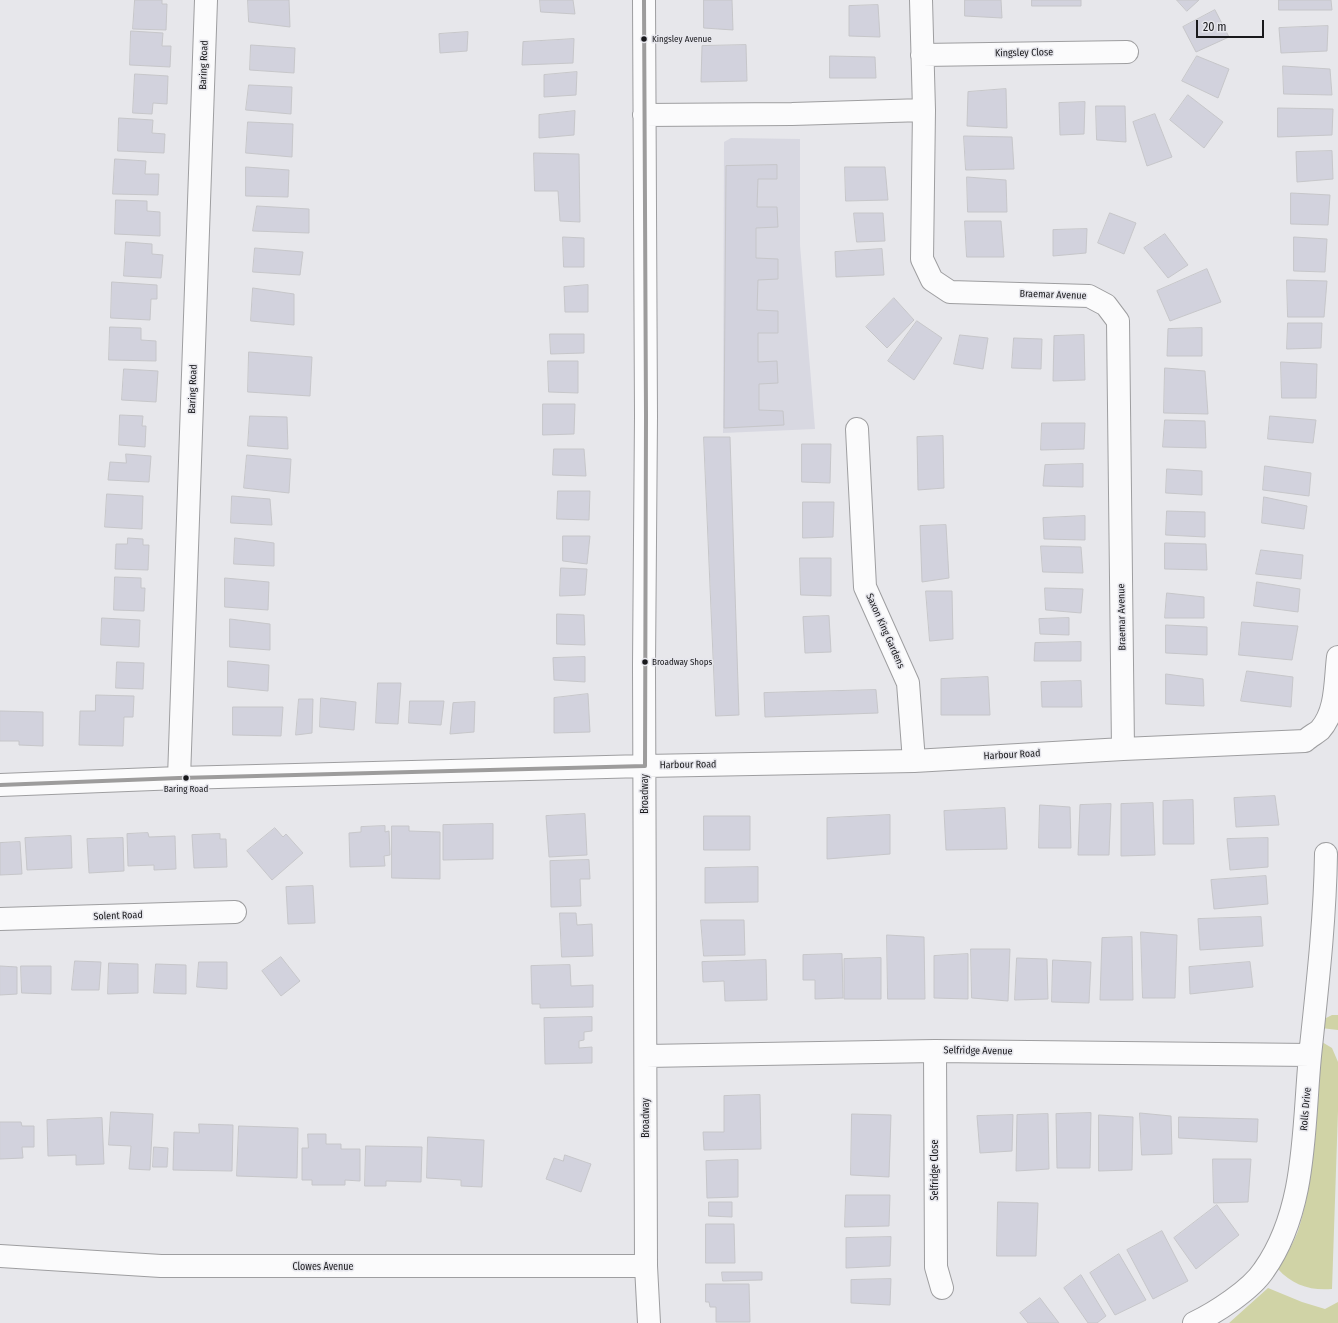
<!DOCTYPE html>
<html>
<head>
<meta charset="utf-8">
<style>
	body { margin:0 }
	#map { position:relative; width:1338px; height:1323px; overflow:hidden; background:#e7e7eb; font-family:"Fira Sans Condensed",sans-serif }
	canvas { display:block }
	.scale { position:absolute; left:1196px; top:20px; width:68px; height:18px; box-sizing:border-box; border:2px solid #19191c; border-top:0; padding-left:5px; font-size:12px; line-height:14px; white-space:nowrap; color:#19191c; -webkit-text-stroke:3px #e6e6ec; paint-order:stroke }
</style>
</head>
<body>
<div id="map">
<canvas width="1338" height="1323"></canvas>
<div class="scale">20 m</div>
</div>
<script>
const ctx = document.querySelector('canvas').getContext('2d');
ctx.lineJoin = 'round';
function fillPath(path, color) {
  ctx.fillStyle = color;
  ctx.fill(path, 'evenodd');
}
function strokePath(path, color, width, dash) {
  ctx.strokeStyle = color;
  ctx.lineWidth = width;
  ctx.lineCap = dash ? 'butt' : 'round';
  ctx.setLineDash(dash || []);
  ctx.stroke(path);
}
function label(font, color, halo, rows, align = 'center') {
  ctx.font = font + ' "Fira Sans Condensed",sans-serif';
  ctx.lineWidth = 3;
  ctx.setLineDash([]);
  ctx.textBaseline = 'middle';
  ctx.strokeStyle = halo;
  ctx.fillStyle = color;
  for (const [text, x, y, turn = 0] of rows) {
    ctx.save();
    ctx.translate(x, y);
    ctx.rotate((+turn || 0) * Math.PI / 180);
    ctx.textAlign = isNaN(turn) ? turn : align;
    if (halo) ctx.strokeText(text, 0, 0);
    ctx.fillText(text, 0, 0);
    ctx.restore();
  }
}
fillPath(new Path2D(`
	M731,138L800,139V245L815,429L723,433L724,142Z`), '#d8d8e1');
fillPath(new Path2D(`
	M1332,1015H1338V1030L1321,1028L1326,1018Z
	M1322,1042L1332,1048L1338,1062V1111L1332,1289C1311,1291 1292,1285 1278,1269C1285,1257 1293,1244 1298,1231C1317,1173 1317,1103 1322,1042Z
	M1268,1288L1302,1302L1325,1309L1338,1302V1323H1229Z`), '#d0d3a6');
const building = new Path2D(`
	M135,0H162V4H167L166,30L133,29Z
	M248,0H289L290,27L249,22Z
	M540,0H573L575,14L541,12Z
	M704,0H732L733,30L704,28Z
	M965,0H1001L1002,18L965,16Z
	M1032,0H1081V6H1032Z
	M1177,0H1199L1187,11Z
	M1279,0H1331L1332,10H1279Z
	M878,5L880,37L849,36V6Z
	M1215,10L1229,37L1196,52L1183,27Z
	M1328,26L1327,51L1281,53L1279,28Z
	M131,31L163,33L162,46H171L170,67L130,65Z
	M468,32L467,51L440,53L439,34Z
	M574,39L573,63L522,65L523,42Z
	M251,45L295,48L294,73L250,70Z
	M746,45L747,81L701,82L702,46Z
	M830,56L875,57L876,78H830Z
	M1197,56L1229,69L1218,98L1182,81Z
	M1283,66L1330,69L1332,95L1284,94Z
	M577,72L576,95L544,97V75Z
	M135,74L168,76L167,104L153,103L152,114L133,113Z
	M249,85L292,87L291,114L246,110Z
	M1006,89L1007,128L967,126L968,92Z
	M1188,95L1223,122L1204,148L1170,120Z
	M1085,102L1084,134L1060,135L1059,103Z
	M1096,106H1125L1126,142L1097,140Z
	M1278,108L1333,109L1332,135L1278,137Z
	M575,111L574,135L539,138V115Z
	M1155,114L1172,157L1147,166L1133,122Z
	M119,118L153,120L152,133L165,134L164,153L118,151Z
	M248,122L293,124L292,157L246,153Z
	M964,136L1012,137L1014,169L966,170Z
	M1332,151L1333,179L1297,182L1296,152Z
	M534,153L579,154L580,222L560,221L558,191H535Z
	M115,159L146,161L145,174H159L158,195L113,194Z
	M777,165V179H758L757,207H777L778,227L756,228V258L778,259V279L758,280L757,310L778,311V333H758V362L777,361L778,383L759,384V410L783,411L784,425L724,428L726,166Z
	M246,167L289,170L288,197L246,196Z
	M845,167H885L888,200L846,201Z
	M967,177L1006,180L1007,212H968Z
	M1291,193L1330,195L1328,225L1291,224Z
	M116,200L147,201V211L160,212V236L115,234Z
	M257,206L309,209V233L253,231Z
	M854,213H883L885,241L857,242Z
	M1110,213L1136,223L1124,254L1098,243Z
	M965,221H1001L1004,257H967Z
	M1087,229L1086,253L1053,256V230Z
	M1165,234L1188,265L1168,278L1144,248Z
	M563,237L584,238V267H564Z
	M1294,237L1327,239L1325,272L1294,271Z
	M126,242L152,244V254L163,255L161,278L124,276Z
	M255,248L303,252L300,275L253,272Z
	M882,249L884,275L836,277L835,252Z
	M1207,269L1221,302L1170,321L1157,291Z
	M1287,280L1327,281L1324,317H1288Z
	M112,282L157,285V299H151L150,320L111,318Z
	M588,285V312H565L564,287Z
	M253,288L294,294V325L251,321Z
	M894,298L914,320L887,348L866,327Z
	M917,321L942,338L914,380L888,361Z
	M1288,323H1322L1321,348L1287,349Z
	M110,327L141,328V340L156,341V361L109,360Z
	M1202,328V356H1167L1168,329Z
	M550,334H584V353L551,354Z
	M960,335L988,338L983,369L954,364Z
	M1084,335L1085,380L1053,381L1054,336Z
	M1014,338L1042,339L1041,369L1012,368Z
	M249,352L312,357L310,396L248,392Z
	M548,361H578V393L549,392Z
	M1281,362L1317,364L1316,398H1282Z
	M1165,368L1205,371L1208,414L1164,413Z
	M124,369L158,371L156,402L122,400Z
	M543,404H575L574,434L543,435Z
	M120,415L143,416L142,426H146L145,447L119,445Z
	M250,416L287,417L288,449L248,446Z
	M1270,416L1316,420L1313,443L1268,439Z
	M1165,420L1205,421L1206,448L1163,447Z
	M1042,423H1085L1084,449L1041,450Z
	M943,436L944,488L918,490L917,437Z
	M704,437H730L739,715L716,716Z
	M802,444H831L830,483L802,482Z
	M554,449H584L586,476L553,475Z
	M126,454L151,456L149,482L108,480L110,462L126,463Z
	M247,455L291,459L289,493L244,488Z
	M1083,464V487L1043,486L1045,465Z
	M1265,466L1311,473L1309,496L1263,490Z
	M1167,469L1202,471V495L1166,493Z
	M558,491H590L589,520L557,519Z
	M107,494L143,496L142,529L105,527Z
	M232,496L270,499L272,525L231,523Z
	M1264,497L1307,506L1304,529L1262,523Z
	M803,502H834L833,537L803,538Z
	M1167,511L1205,512V537L1166,535Z
	M1085,516V540L1044,539L1043,518Z
	M946,525L949,578L922,582L920,526Z
	M563,536H590L587,564L563,561Z
	M128,538L143,539V545H149L148,570L115,569L116,544H127Z
	M235,538L274,543V566L234,564Z
	M1165,543L1206,544L1207,570L1165,569Z
	M1041,546L1081,547L1083,573L1043,572Z
	M1261,550L1303,555L1301,579L1256,574Z
	M800,558H831V596L801,595Z
	M561,568L587,569L585,595L560,596Z
	M115,577L141,578V588H145L144,611L114,610Z
	M225,578L269,582L268,610L225,607Z
	M1257,582L1300,589L1298,612L1254,606Z
	M1045,588L1083,589L1081,613L1046,610Z
	M926,591H952L953,639L930,641Z
	M1167,593L1204,597V618H1165Z
	M557,614L584,615L585,645L557,644Z
	M829,616L831,652L805,653L803,617Z
	M102,618L140,620L139,647L101,645Z
	M1069,618V635L1040,634L1039,619Z
	M230,619L270,624V650L230,647Z
	M1242,622L1298,626L1292,660L1239,655Z
	M1166,625L1207,627V655L1166,653Z
	M1081,642V661H1034L1035,643Z
	M585,657V682L554,680L553,658Z
	M228,661L269,665L268,691L228,687Z
	M117,662L144,663L143,689L116,688Z
	M1247,671L1293,677L1291,707L1241,701Z
	M1166,674L1203,679L1204,706L1166,704Z
	M988,677L990,715H941V679Z
	M1081,681L1082,707H1042L1041,682Z
	M378,683H401L398,724L376,723Z
	M876,690L878,713L765,717L764,693Z
	M588,694L590,732L554,733V698Z
	M96,695L134,696L133,717H124L123,746L79,745L80,711H95Z
	M321,698L356,702L354,730L320,727Z
	M299,699H313L312,733L296,735Z
	M410,701H444L441,725L409,723Z
	M475,702L474,732L450,734L453,703Z
	M233,707H283L281,736L233,735Z
	M0,711L43,712V746L19,745V741H0Z
	M1275,796L1279,825L1236,827L1234,798Z
	M1193,800L1194,844H1163V801Z
	M1153,803L1155,855L1121,856V804Z
	M1111,804L1109,855H1078L1080,805Z
	M1040,805L1070,807L1071,848H1039Z
	M1005,808L1007,849L946,850L944,811Z
	M585,814L587,855L549,857L546,816Z
	M890,815V854L827,859V818Z
	M704,816H750V850H704Z
	M493,824V859L443,860V825Z
	M385,826V832L389,831L390,855L384,856L385,866L350,867L349,833L361,832V827Z
	M392,826H409V831L440,832V879L392,878Z
	M275,828L283,837L286,834L303,853L272,880L247,851Z
	M148,833L149,837L175,836L176,869L154,870V865L128,866L127,834Z
	M220,834V839H226L227,867L194,868L192,835Z
	M71,836L72,868L27,870L25,838Z
	M123,838L124,871L89,873L87,839Z
	M1268,838V867L1230,870L1227,839Z
	M20,842L22,874L0,875V843Z
	M589,860L590,879H580L581,906L551,907L550,861Z
	M758,867V902L705,903V868Z
	M1266,876L1268,904L1214,909L1211,880Z
	M313,886L315,923L288,924L286,887Z
	M560,913H576L577,925L592,924L593,956L562,957Z
	M1261,917L1263,946L1200,950L1198,919Z
	M701,920H744L745,955L704,956Z
	M1141,932L1177,935L1175,998H1143Z
	M887,935L924,937L925,999H888Z
	M1132,937L1133,1000H1100L1102,938Z
	M971,949H1010L1008,1001L972,998Z
	M842,954L843,998L815,999V980H803V955Z
	M968,954V999L934,998V956Z
	M281,957L300,981L281,996L262,971Z
	M881,958V999H844V959Z
	M1017,958L1047,959L1048,999L1015,1000Z
	M766,960L767,1000L725,1001L724,981L703,982L702,962Z
	M1053,960L1091,962L1089,1003L1052,1002Z
	M75,961L101,962L99,990H72Z
	M199,962H227V989L197,987Z
	M1250,962L1253,987L1190,994L1189,967Z
	M109,963L138,964V993L108,994Z
	M156,964L186,965V994L154,993Z
	M570,965L571,986L593,985V1007L540,1008V1004H532L531,966Z
	M0,966L17,967V994L0,995Z
	M21,966H51V994L22,993Z
	M592,1017V1031L584,1032V1040L579,1041V1048L592,1047V1063L545,1064L544,1018Z
	M760,1095L761,1149L704,1150L703,1132H724V1096Z
	M111,1112L153,1114L150,1170L129,1169L131,1146L109,1145Z
	M1091,1113L1090,1168H1057L1056,1114Z
	M1140,1113L1171,1116L1172,1154L1142,1155Z
	M852,1114L891,1115L889,1177L851,1175Z
	M1048,1114L1049,1169L1016,1171L1017,1115Z
	M1013,1115L1012,1151L980,1153L977,1116Z
	M1099,1115L1133,1117L1132,1170L1099,1171Z
	M1179,1117L1258,1119L1257,1142L1179,1138Z
	M102,1118L104,1164L76,1165V1155L48,1156L47,1120Z
	M0,1122H21L22,1126H34V1147H22L23,1158L0,1159Z
	M199,1124L233,1125L232,1171L173,1170L174,1132L199,1133Z
	M239,1126L298,1128L297,1178L237,1176Z
	M308,1134H326V1144H341V1149H360V1181L345,1180V1185H312V1180H302V1148H308Z
	M428,1137L484,1140L482,1187L461,1186V1180L427,1178Z
	M366,1146L422,1147L421,1182L386,1181V1186H365Z
	M154,1147L168,1148L167,1167H153Z
	M565,1155L591,1164L581,1192L546,1179L554,1158L563,1161Z
	M1213,1159H1251L1248,1202L1214,1203Z
	M738,1160V1197L707,1198L706,1161Z
	M846,1195H890L889,1226L845,1227Z
	M709,1202H732V1217L709,1216Z
	M998,1202L1038,1203L1036,1256H997Z
	M1217,1205L1239,1235L1196,1269L1174,1238Z
	M706,1224H734L735,1263H706Z
	M1162,1231L1188,1281L1153,1299L1127,1250Z
	M891,1237L890,1266L846,1268V1238Z
	M1119,1254L1146,1300L1115,1315L1090,1273Z
	M722,1272H762V1280L723,1281Z
	M1081,1275L1106,1316L1097,1323H1088L1064,1288Z
	M891,1279L890,1305L851,1303V1280Z
	M706,1284H749L750,1322H716V1307H710L709,1302H706Z
	M1040,1298L1059,1323H1028L1020,1313Z`);
fillPath(building, '#d2d2dd');
strokePath(building, '#c6c6c9', 1);
const street = new Path2D(`
	M644,0L646,416L644,665L646,1266L649,1323
	M921,0L924,110L922,259L932,280L950,292L1089,296L1106,305L1118,321L1123,749
	M922,55L1127,52
	M644,115L792,114L924,110
	M857,429L865,587L908,683L914,761
	M179,778L206,0
	M0,785L179,778L645,766L914,761L1123,749L1305,741C1309,737 1315,734 1320,730C1337,711 1335,681 1338,657
	M0,919L235,912
	M935,1051L936,1267L942,1288
	M646,1056L935,1051L1310,1055
	M0,1256L161,1266H646
	M1194,1323C1215,1313 1251,1290 1264,1270C1307,1209 1303,1128 1310,1056C1317,989 1325,922 1326,854`);
strokePath(street, '#9e9ea0', 24);
strokePath(street, '#fbfbfc', 22);
strokePath(new Path2D(`
	M644,0L646,416L645,766
	M0,785L179,778L645,766`), '#9d9c9c', 4);
for (const [x, y, r, color] of [
	[644,39,3.5,"#19191c"],
	[645,662,3.5,"#19191c"],
	[186,778,3.5,"#19191c"]
]) {
  const dot = new Path2D();
  dot.arc(x, y, r, 0, 2 * Math.PI);
  ctx.fillStyle = color;
  ctx.fill(dot);
  strokePath(dot, '#e6e6ec', 1.5);
}
label('9px', '#19191c', '#e6e6ec', [
	["Kingsley Avenue",652,39],
	["Broadway Shops",652,662],
	["Baring Road",186,789,"center"]
], 'left');
label('10px', '#19191c', '#e6e6ec', [
	["Kingsley Close",1024,53,-1],
	["Baring Road",204,65,-88],
	["Braemar Avenue",1053,295,2],
	["Baring Road",193,389,-88],
	["Braemar Avenue",1122,617,-91],
	["Saxon King Gardens",885,631,66],
	["Harbour Road",1012,755,-3],
	["Harbour Road",688,765,-1],
	["Broadway",645,794,-90],
	["Solent Road",118,916,-2],
	["Selfridge Avenue",978,1051,1],
	["Rolls Drive",1306,1109,-85],
	["Broadway",646,1118,-90],
	["Selfridge Close",935,1170,-90],
	["Clowes Avenue",323,1267]
]);
</script>
</body>
</html>
